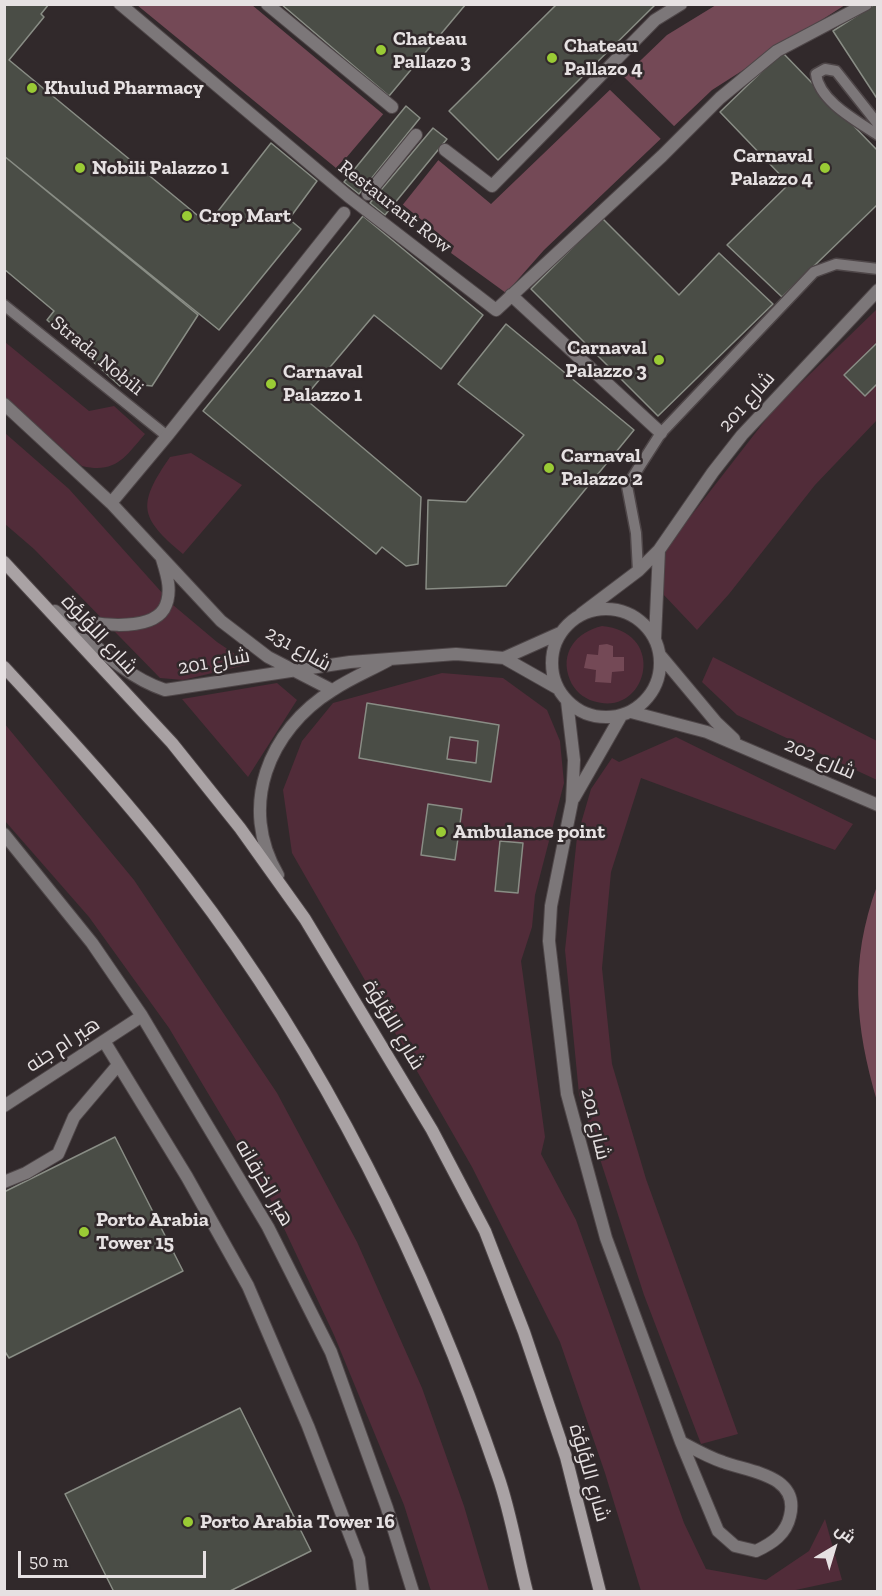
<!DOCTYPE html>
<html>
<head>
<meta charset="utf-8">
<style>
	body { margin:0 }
	#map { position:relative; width:882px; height:1596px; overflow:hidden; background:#31292b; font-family:"Zilla Slab",Cairo,serif }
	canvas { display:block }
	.frame { position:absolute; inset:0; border:6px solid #e6e1e2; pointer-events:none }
	.north { position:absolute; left:804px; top:1518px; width:60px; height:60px; -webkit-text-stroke:4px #31292b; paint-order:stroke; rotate:38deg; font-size:16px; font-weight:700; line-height:24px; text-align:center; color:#e6e1e2 }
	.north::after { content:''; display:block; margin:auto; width:21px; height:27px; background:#e6e1e2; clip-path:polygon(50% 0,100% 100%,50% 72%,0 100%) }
	.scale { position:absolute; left:18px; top:1551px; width:188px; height:27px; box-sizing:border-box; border:3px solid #e6e1e2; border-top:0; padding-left:8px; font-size:18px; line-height:21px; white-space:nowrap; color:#e6e1e2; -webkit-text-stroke:4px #31292b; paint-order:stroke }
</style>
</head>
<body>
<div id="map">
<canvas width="882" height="1596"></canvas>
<div class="frame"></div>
<div class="north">ش</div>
<div class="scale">50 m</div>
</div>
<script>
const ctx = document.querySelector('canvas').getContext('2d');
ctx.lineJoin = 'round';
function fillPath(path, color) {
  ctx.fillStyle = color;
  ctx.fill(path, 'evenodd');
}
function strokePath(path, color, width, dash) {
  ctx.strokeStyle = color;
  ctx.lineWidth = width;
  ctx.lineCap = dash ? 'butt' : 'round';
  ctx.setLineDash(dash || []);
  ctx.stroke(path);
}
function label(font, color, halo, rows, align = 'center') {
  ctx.font = font + ' "Zilla Slab",Cairo,serif';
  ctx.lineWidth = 5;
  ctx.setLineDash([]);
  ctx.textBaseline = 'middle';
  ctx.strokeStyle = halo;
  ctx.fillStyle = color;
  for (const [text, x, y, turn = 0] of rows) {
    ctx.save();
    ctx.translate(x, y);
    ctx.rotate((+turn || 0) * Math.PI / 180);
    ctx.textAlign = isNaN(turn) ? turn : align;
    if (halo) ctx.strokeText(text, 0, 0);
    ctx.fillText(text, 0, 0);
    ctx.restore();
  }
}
fillPath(new Path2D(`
	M877,309V420L815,485L729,594L697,630L662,593L666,548L774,409Z
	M5,342L89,411L114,406L145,434C125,457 116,474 82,466L5,397Z
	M5,433L69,489L173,605L217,642L250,664L183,680L160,678L34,549L5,524Z
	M191,453L242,485L183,554C139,517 137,505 170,457Z
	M602,626C669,632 647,719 593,701C583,698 574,690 570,680C559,653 576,632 602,626ZM598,655L613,657L611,672L595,682Z
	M713,657L877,741V780L737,715L702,682Z
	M442,673L503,678L547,710L560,741L564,783L535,895L532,927L521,961L545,1137L541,1154L576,1220L684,1523L706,1569L766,1580L809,1551L825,1519L842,1580L791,1591H641L605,1473L560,1342L472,1167L292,853L283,790L302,741L333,703Z
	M277,683L297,700L248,777L182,699Z
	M4,723L134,880L277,1093L357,1242L422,1388L464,1506L489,1591H431L404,1505L334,1335L267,1192L169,1028L89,917L5,821Z
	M676,737L853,824L835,850L641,778L611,872L602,968L612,1064L646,1179L738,1434L701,1444L644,1295L579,1094L565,950L577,837L591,789L612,758L619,762Z`), '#512c39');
fillPath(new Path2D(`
	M137,5H252L491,204L667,35L716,5H845L712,90L544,250L506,293L451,253L454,246L345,158L336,168Z
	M607,644L613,646V657H624V671L612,672L611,683L595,682L596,670L584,668L587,654L598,655L599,645Z
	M877,886V1101C855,1026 849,962 877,886Z`), '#744956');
fillPath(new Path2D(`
	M621,74L676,128L663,141L608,88Z
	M385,112L440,158L401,207L345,162L335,171Z`), '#31292b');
const building = new Path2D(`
	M4,4H49L41,14L44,17L9,60L208,224L271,143L317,181L289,219L301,229L219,330L4,156Z
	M281,4H466L389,96Z
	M557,4H656L498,160L449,111Z
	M875,4H878V100L833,31Z
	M782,52L878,151V204L782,297L727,245L789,184L720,112Z
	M406,106L420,118L359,194L344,182Z
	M433,128L447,139L385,215L370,203Z
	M4,156L198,315L152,386L133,384L126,379L120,386L47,320L54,311L4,269Z
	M363,216L483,315L441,369L374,315L304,398L421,497L418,564L406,566L382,547L376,554L203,411Z
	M602,218L679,295L719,253L773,304L658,416L531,289Z
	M506,324L634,430L506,586L426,589L428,500L466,502L524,435L458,384Z
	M878,342V383L865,396L844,375Z
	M367,703L499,725L491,782L359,758Z
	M450,737L478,741L476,763L447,759Z
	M428,804L462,809L455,860L421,855Z
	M500,841L523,843L518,893L495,891Z
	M115,1137L183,1271L9,1358L4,1350V1192Z
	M240,1408L311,1551L228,1592H114L65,1494Z`);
fillPath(building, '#4a4d46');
strokePath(building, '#898d85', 1.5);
const service = new Path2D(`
	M878,124L836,71L825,69L816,74C819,101 857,121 878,135
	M4,305L167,436
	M638,571L636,533L627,486L661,433L814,272L836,264L878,269`);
const pedestrian = new Path2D(`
	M120,4L348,196L496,310L662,156L720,98L777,51L866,4
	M267,4L392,107
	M445,150L492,186L655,20L681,4
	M368,194L416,135
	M511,295L661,433`);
const minor = new Path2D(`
	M4,404L111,503L221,621L268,657L332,690
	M111,503L167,436L344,213
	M552 663a54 54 0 1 1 108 0a54 54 0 1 1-108 0Z
	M55,611C90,639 122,676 165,690L350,662L456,654L504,658L557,688
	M581,614L638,571L659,550L713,472L742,435L878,290
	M67,616C88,625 149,633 164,609C173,593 167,575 162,559
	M655,638L659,550
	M660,655L716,722L734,739
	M504,658L560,633
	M567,701L574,760L572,802L551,906L549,941L567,1094L606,1238L681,1442
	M631,712L707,732L878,805
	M574,798L621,716
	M4,834L92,943L142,1016L268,1227L331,1352L387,1508L413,1592
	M278,875C238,807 268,730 333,690C351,678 371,670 389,660
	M104,1041L187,1177L248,1286L308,1426L359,1559L363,1592
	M4,1106L142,1016
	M4,1182L26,1173L58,1154L74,1117L118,1065
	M681,1442C694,1449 708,1457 723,1462C749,1472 800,1475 790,1516C786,1534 773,1543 756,1551L735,1546L718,1531Z`);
const secondary = new Path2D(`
	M4,562L172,743L240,828L305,919L432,1130L485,1231L524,1332L566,1457L600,1592
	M4,667C68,736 131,805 188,880C323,1056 427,1267 498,1476C511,1513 517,1553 527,1592`);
strokePath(service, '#4e4648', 13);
strokePath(pedestrian, '#4e4648', 14);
strokePath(minor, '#4e4648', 14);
strokePath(secondary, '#4e4648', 14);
strokePath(service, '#7c7779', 10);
strokePath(pedestrian, '#7c7779', 12);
strokePath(minor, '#7c7779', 12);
strokePath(secondary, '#a9a2a4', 12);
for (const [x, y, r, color] of [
	[381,50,6,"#9acb35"],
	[552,58,6,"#9acb35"],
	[32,88,6,"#9acb35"],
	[80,168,6,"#9acb35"],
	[825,168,6,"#9acb35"],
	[187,216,6,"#9acb35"],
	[659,360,6,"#9acb35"],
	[271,384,6,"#9acb35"],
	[549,468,6,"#9acb35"],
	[441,832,6,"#9acb35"],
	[84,1232,6,"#9acb35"],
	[188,1522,6,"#9acb35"]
]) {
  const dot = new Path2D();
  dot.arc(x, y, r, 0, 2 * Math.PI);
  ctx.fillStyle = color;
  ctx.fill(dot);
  strokePath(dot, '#31292b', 2);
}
label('bold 20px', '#e6e1e2', '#31292b', [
	["Chateau",393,39],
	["Pallazo 3",393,62],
	["Chateau",564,46],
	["Pallazo 4",564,69],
	["Khulud Pharmacy",44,88],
	["Carnaval",813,156,"right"],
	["Palazzo 4",813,179,"right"],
	["Nobili Palazzo 1",92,168],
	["Crop Mart",199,216],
	["Carnaval",647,348,"right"],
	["Palazzo 3",647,371,"right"],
	["Carnaval",283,372],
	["Palazzo 1",283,395],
	["Carnaval",561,456],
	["Palazzo 2",561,479],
	["Ambulance point",453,832],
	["Porto Arabia",96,1220],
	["Tower 15",96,1243],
	["Porto Arabia Tower 16",200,1522]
], 'left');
label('20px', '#e6e1e2', '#31292b', [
	["Restaurant Row",395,207,38],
	["Strada Nobili",97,356,39],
	["شارع 201",747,402,-48],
	["شارع اللؤلؤة",99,635,47],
	["شارع 231",298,649,29],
	["شارع 201",214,662,-10],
	["شارع 202",820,759,24],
	["شارع اللؤلؤة",393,1025,59],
	["هير ام جنه",63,1045,-33],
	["شارع 201",595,1124,77],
	["هير الخرقانه",264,1183,60],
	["شارع اللؤلؤة",589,1473,74]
]);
</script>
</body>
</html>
